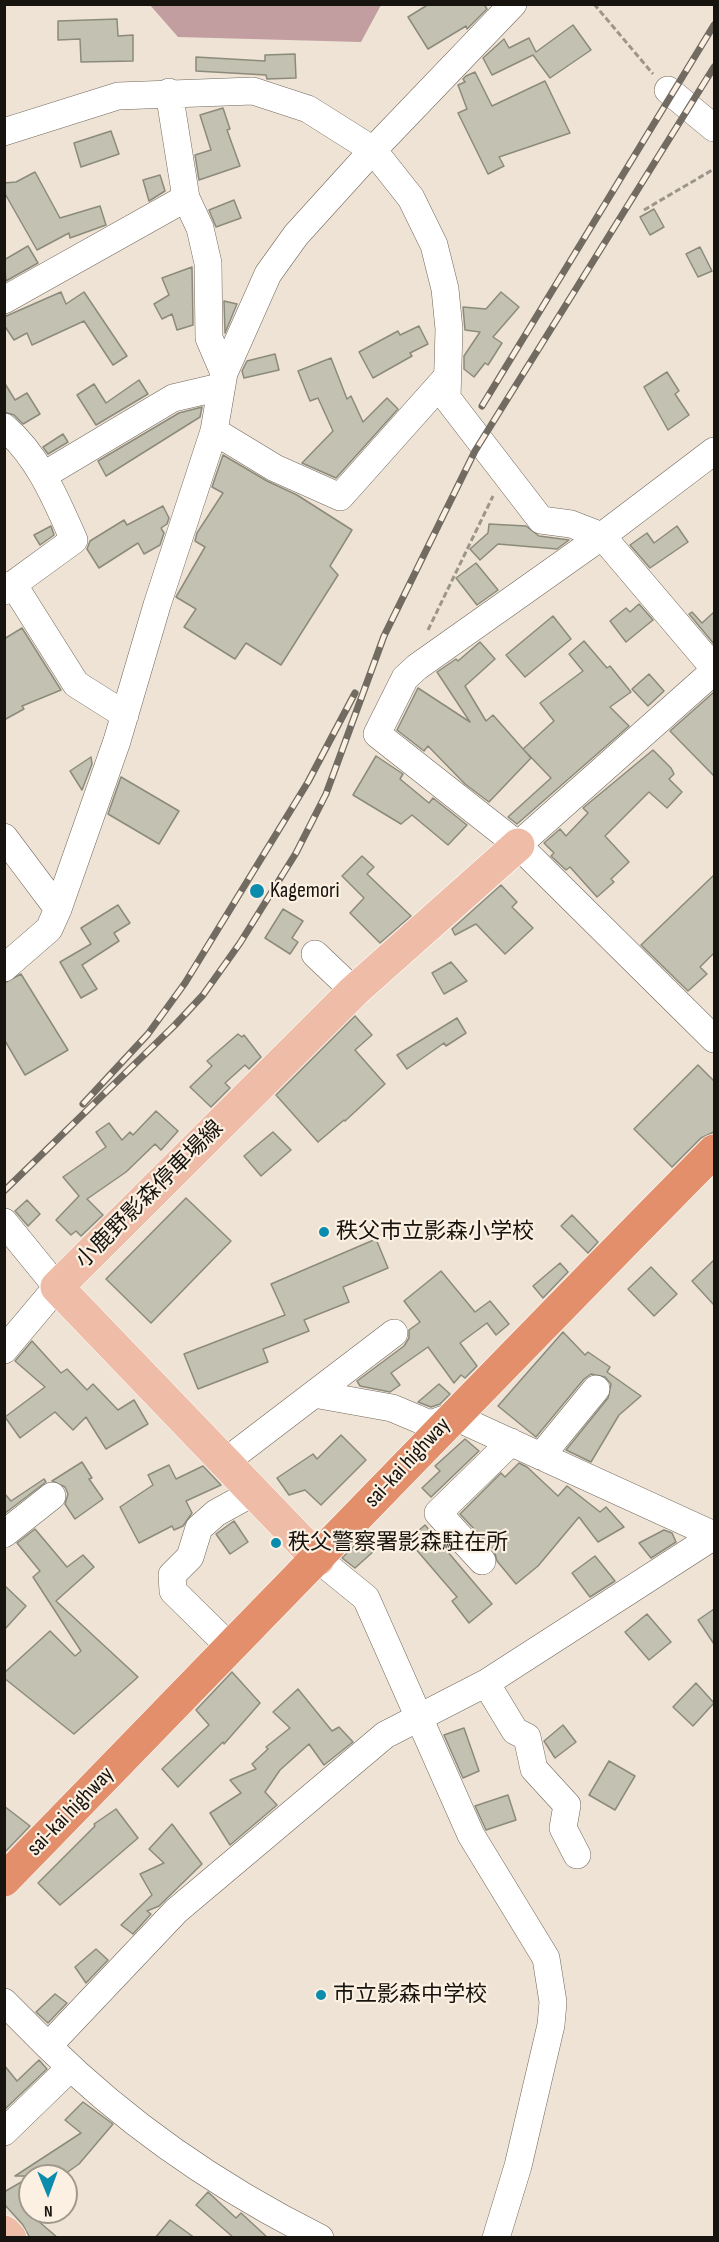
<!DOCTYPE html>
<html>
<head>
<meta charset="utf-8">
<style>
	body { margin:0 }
	#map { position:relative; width:719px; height:2242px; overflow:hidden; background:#eee3d5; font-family:"Sofia Sans Condensed",sans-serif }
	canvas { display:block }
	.frame { position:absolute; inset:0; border:6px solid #17130e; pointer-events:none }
	.north { position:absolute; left:18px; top:2164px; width:60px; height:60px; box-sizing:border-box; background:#fbf0e2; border:2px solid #a0988d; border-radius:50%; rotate:179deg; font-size:16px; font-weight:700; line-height:24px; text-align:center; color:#17130e }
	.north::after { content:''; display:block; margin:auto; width:21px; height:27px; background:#0b8cac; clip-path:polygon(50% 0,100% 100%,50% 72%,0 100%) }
</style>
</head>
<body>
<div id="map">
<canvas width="719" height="2242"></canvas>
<div class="frame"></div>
<div class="north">N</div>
</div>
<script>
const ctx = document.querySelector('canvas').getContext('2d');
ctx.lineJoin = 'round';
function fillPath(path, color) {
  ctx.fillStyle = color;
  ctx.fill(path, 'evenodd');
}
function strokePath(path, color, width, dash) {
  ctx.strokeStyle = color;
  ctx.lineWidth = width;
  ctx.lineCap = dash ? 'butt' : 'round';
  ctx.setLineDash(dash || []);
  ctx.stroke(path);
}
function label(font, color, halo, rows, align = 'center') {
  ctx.font = font + ' "Sofia Sans Condensed","Noto Sans JP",sans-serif';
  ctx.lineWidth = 4.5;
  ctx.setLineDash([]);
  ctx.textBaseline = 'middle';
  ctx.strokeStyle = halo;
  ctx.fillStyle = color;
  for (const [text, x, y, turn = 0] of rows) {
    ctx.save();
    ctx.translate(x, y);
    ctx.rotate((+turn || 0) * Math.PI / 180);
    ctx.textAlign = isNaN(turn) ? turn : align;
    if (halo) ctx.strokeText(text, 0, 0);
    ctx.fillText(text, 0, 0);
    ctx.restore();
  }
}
fillPath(new Path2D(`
	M150,5H381L361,42L178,37Z`), '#c29ea1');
const building = new Path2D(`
	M429,4H484L487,9L467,29L466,26L428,49L408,17Z
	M117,19L118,36L133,35V61L81,62L80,39L58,40V21Z
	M573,25L591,50L550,78L533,55L492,75L483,58L504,39L509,48L529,38L536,52Z
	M295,54L296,78L267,79L266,75L196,71V57L265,61V55Z
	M475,72L492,106L545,81L570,133L499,157L504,166L488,174L458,113L467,109L458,85L465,82L463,79L466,76Z
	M223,108L230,129L227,130L240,166L199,180L195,155L211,150L200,115Z
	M111,131L119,154L81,167L74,143Z
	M35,172L60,218L100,206L106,225L70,238L69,233L37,250L4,192V183L16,182Z
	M160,175L165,191L149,201L143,180Z
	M234,200L241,218L216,227L209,210Z
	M654,209L664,227L650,235L640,217Z
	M28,246L38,263L6,281L4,260Z
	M700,247L712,271L698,277L686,254Z
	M192,267L193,325L177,330L172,314L162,319L154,304L169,295L162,278Z
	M61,292L66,304L84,292L127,356L113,365L84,321L32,345L27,333L14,340L4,325V317Z
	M501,292L519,307L493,337L502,343L488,365L485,363L474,377L464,369V356L480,332L465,330L463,307L486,309Z
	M224,301L237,304L225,333Z
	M419,326L428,344L410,353L412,356L373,378L359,352L398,331L400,335Z
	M275,354L279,370L244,378L242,371L247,361Z
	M331,358L347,399L351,396L363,422L387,398L398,409L336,478L302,463L333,431L318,398L310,401L298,371Z
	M667,372L679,391L675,394L689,415L668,430L644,387Z
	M139,380L148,394L96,425L77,395L94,384L106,403Z
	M4,382L15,400L27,393L40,414L23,424L14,415L4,412Z
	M202,407L200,417L106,476L98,461L179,413Z
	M63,434L68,442L48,454L43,447Z
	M223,455L267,481L297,495L352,530L330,566L338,575L281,665L246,643L235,659L184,627L196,609L176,597L205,547L195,541L197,533L223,493L212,487Z
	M163,506L169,518L167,524L161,528L164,533L160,545L144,554L138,543L99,568L87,549L90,541L124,520L127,525Z
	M489,524L526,526L539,536L569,540L557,549L498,544L480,560L470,549L488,533Z
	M51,526L54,535L40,545L34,535Z
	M677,526L688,542L650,568L630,545L647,533L654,543Z
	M476,563L498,590L477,605L456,578Z
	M639,604L653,620L626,642L610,621L626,608L630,612Z
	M692,612L702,623L714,612V644L689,614Z
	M553,616L571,639L525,677L506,655Z
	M22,628L61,690L22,706L24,709L4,720V639Z
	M584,641L607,668L610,666L631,692L610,707L629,726L517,824L508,817L551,778L523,749L554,721L540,703L583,671L569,654Z
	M480,642L495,659L465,686L486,721L493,715L531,758L489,802L465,784L428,746L424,751L397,730L418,688L470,722L437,672L456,659L458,661Z
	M649,674L664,691L648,706L632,689Z
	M714,692V776L670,731Z
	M653,750L671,768L674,774L669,779L682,792L667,808L649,792L605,836L629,862L611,879L614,882L597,897L570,867L566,870L551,856L554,853L544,843L560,829L566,836L588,813L583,808Z
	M376,756L403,774L400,779L429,803L433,798L467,825L448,845L412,815L401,824L353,795Z
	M91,757L92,764L82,790L70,771Z
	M121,777L179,811L159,844L108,814Z
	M362,856L374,867L367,874L411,916L380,943L350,913L364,898L342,876Z
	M714,875V953L700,967L707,974L688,991L641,945Z
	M501,885L517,902L512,907L533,928L505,954L476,924L455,935L452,929Z
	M118,905L130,923L114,933L119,941L82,965L97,989L81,998L60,962L91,944L81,928Z
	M283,909L303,921L292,938L298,942L290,954L265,938Z
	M451,962L467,981L444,994L432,973Z
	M21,974L68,1050L25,1075L4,1039V983Z
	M355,1016L372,1035L355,1050L385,1084L345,1121L344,1120L318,1142L276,1095Z
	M457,1018L466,1033L446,1046L444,1043L407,1069L397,1055Z
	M238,1034L242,1037L244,1035L261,1057L249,1069L245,1065L225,1083L230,1088L211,1107L190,1087L212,1066L207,1061Z
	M698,1065L714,1081V1132L701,1138L672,1167L634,1129Z
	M156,1111L178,1131L161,1150L155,1144L126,1172L87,1199L103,1215L81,1236L76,1231L71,1235L56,1220L79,1196L63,1177L106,1147L96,1132L109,1123L122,1140L130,1132L133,1135Z
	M273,1132L291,1150L261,1176L244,1156Z
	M186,1198L231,1241L151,1323L106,1279Z
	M27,1200L40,1214L28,1226L15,1211Z
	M572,1215L598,1242L588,1253L561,1226Z
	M376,1239L388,1268L343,1287L349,1302L304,1320L309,1331L263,1349L268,1362L198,1389L184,1354L285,1315L271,1284Z
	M714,1260V1305L692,1281Z
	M560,1263L568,1272L543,1298L533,1286Z
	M651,1267L677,1294L654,1316L628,1289Z
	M441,1271L475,1312L490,1301L509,1324L496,1335L487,1323L460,1343L477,1366L465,1378L461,1375L454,1383L428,1347L391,1373L400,1385L390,1392L360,1386L357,1381L404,1346L409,1338V1330L420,1322L404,1301Z
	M563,1332L585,1355L588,1352L610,1367L607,1372L641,1396L619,1415L591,1462L566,1450L608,1398L611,1384L605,1377L591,1374L584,1379L536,1437L498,1406Z
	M32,1341L61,1373L67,1369L87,1390L93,1384L118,1410L134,1400L148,1424L106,1449L86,1417L73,1430L55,1412L20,1438L5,1417L45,1387L15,1361Z
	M439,1384L450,1394L440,1404L431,1407L418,1402Z
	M341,1435L366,1460L321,1505L305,1490L289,1495L277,1478L313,1454L317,1459Z
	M465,1439L479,1451L431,1497L422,1488L440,1471L435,1466Z
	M82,1462L92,1478L89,1479L103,1499L75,1519L65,1504L68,1494L65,1487L52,1481Z
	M519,1463L527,1467L558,1496L567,1486L600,1512L606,1507L624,1527L598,1542L579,1517L538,1566L516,1584L497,1561L494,1550L460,1514L501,1473L505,1477Z
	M169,1465L176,1479L203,1466L221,1485L186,1501L192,1513L183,1526L174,1530L172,1526L139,1543L120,1507L153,1485L148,1475Z
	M44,1479L46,1482L4,1514V1493L11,1501Z
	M234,1521L248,1542L230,1554L216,1534Z
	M425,1525L492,1604L469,1623L452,1601L457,1597L408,1540Z
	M35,1529L67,1567L83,1555L94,1567L56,1601L138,1677L74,1734L4,1678V1673L50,1631L75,1656L81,1651L33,1577L40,1571L17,1543Z
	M664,1530L672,1533L676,1542L651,1558L639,1543Z
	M363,1537L375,1550L355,1568L342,1558Z
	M595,1556L615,1581L590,1597L572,1573Z
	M4,1585L26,1606L4,1630Z
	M714,1609V1644L698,1620Z
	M647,1614L671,1642L649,1660L625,1632Z
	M232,1672L260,1703L224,1744L223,1742L178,1787L162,1769L209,1725L196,1710Z
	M696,1683L714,1703L693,1726L673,1707Z
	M298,1689L332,1731L339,1727L353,1742L324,1765L309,1744L280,1770L265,1792L277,1805L230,1845L210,1813L241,1793L230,1780L256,1769L252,1764L268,1749L266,1747L290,1728L273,1712Z
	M563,1725L576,1742L555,1758L544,1741Z
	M464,1728L479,1771L463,1778L444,1735Z
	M609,1761L635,1776L615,1810L589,1795Z
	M508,1795L516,1820L486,1830L475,1806Z
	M4,1806L30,1826L4,1853Z
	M116,1809L138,1838L60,1905L38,1883L95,1826L94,1824Z
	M172,1824L202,1864L159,1906L147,1911L151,1914L133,1934L121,1925L152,1895L140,1874L164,1863L149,1849Z
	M96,1949L108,1960L86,1983L75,1967Z
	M55,1994L67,2003L48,2023L36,2012Z
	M39,2060L47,2069L4,2110V2065L17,2081Z
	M83,2102L113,2124L79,2164L62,2176H15L81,2133L65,2120Z
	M30,2177V2214L58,2238H30L23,2225L4,2204V2192Z
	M208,2192L236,2218L241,2213L268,2238H234L196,2205Z
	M170,2220L195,2238H155Z`);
fillPath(building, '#c3c1b1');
strokePath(building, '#8c8b7b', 1.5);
const minor = new Path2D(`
	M668,90L714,128
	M169,92L186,198L200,228L208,263L209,338L224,373
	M4,132L118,96L253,91L308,109L373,150L411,198L434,245L445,289L449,329L447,398L541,520L571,524L602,536L714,668
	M4,300L186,198
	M4,427C39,457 56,500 74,540L4,591
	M214,431L275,468L340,497L447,377
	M714,451L602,536L417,667L405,678L377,734L518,845L714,1039
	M44,475L173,398L220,387
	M13,584L76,684L125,715
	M4,837L58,909
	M518,845L714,671
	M315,954L354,991
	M4,968L49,929L58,909L117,741L157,605L214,431L224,373L268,274L296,235L373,150L513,4
	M4,1222L57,1287L4,1350
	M314,1394L392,1408L430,1424L453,1416L714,1535
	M541,1456L596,1389
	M225,1462L394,1333
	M4,1534L52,1496
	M318,1559L366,1598L471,1835L546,1958L553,2002L551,2025L518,2166L496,2238
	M482,1561L438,1513L511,1442
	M231,1648L173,1591L172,1575L190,1557L199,1528L216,1513L254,1492
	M486,1683L515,1731L527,1737L534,1769L567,1805L563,1828L577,1855
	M4,2002L48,2046L176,1911L385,1735L486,1683L714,1536
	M48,2046C127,2124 220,2188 320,2238
	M4,2132L70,2068`);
const major = new Path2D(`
	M318,1559L57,1287L354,991L518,845
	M4,2232L10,2238`);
const highway = new Path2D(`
	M4,1880C241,1637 476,1392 714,1151`);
strokePath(minor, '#71675b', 28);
strokePath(major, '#fff', 34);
strokePath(highway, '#fff', 34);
strokePath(new Path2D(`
	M594,4L653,74
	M644,210L714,169
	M428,630L493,496`), '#9d958a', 3, [6, 3]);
strokePath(minor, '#fff', 27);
strokePath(major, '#eebca7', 33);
strokePath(highway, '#e38f6c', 33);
const rail = new Path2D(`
	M482,406L714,25
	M83,1104L148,1034L185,983L308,782L355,693
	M4,1191L175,1025L203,995L240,943L296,853L326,794L384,636L475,451L714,67`);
strokePath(rail, '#726b62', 7);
strokePath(rail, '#fbf0e2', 4.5, [14]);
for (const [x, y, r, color] of [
	[257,891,8,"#0b8cac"],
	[324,1232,6,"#0b8cac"],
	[276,1543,6,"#0b8cac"],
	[321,1995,6,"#0b8cac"]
]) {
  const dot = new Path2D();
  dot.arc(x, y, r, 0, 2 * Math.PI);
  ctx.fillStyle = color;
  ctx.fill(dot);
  strokePath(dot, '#fbf0e2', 2);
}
label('22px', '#17130e', '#fbf0e2', [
	["Kagemori",270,891],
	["秩父市立影森小学校",336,1232],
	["秩父警察署影森駐在所",288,1543],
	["市立影森中学校",333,1995]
], 'left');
label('22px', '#17130e', '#fbf0e2', [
	["小鹿野影森停車場線",150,1195,-45],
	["sai-kai highway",408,1463,-47],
	["sai-kai highway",71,1812,-46]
]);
</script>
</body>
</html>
